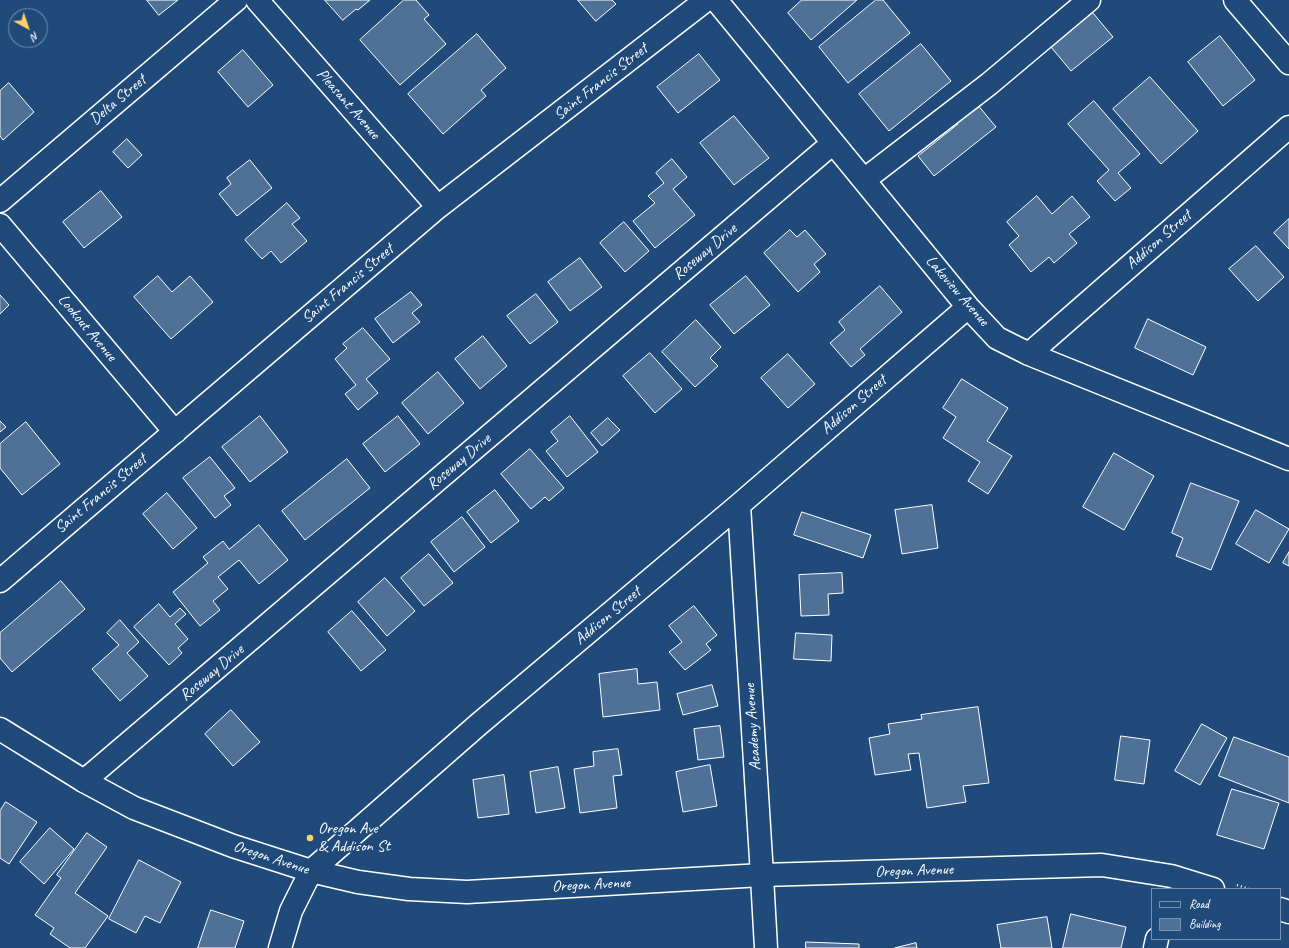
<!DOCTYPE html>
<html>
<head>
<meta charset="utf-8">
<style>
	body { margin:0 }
	#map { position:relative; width:1289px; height:948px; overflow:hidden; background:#1f4a7a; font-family:Caveat,sans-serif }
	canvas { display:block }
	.legend { position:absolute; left:1151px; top:888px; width:130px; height:52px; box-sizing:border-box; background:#1f4a7a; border:1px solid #7992af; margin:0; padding:5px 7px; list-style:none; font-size:12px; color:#fff }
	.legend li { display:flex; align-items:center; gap:8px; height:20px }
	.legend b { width:20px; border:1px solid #7992af }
	.north { position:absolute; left:8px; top:8px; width:40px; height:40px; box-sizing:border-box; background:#1f4a7a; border:1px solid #7992af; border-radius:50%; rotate:140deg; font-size:11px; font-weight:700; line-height:16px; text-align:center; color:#fff }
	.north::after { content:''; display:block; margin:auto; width:14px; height:18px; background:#ffd166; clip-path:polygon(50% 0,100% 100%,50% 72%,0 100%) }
</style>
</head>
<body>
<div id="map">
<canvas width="1289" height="948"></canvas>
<ul class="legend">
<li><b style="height:5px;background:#1f4a7a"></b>Road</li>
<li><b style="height:11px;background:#507197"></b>Building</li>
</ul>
<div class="north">N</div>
</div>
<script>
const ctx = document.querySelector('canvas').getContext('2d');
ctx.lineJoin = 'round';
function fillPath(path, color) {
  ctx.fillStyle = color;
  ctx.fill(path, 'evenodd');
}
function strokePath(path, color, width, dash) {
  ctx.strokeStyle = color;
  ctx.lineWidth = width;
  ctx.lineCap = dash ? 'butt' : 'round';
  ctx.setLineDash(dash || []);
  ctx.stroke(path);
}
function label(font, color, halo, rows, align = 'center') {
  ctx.font = font + ' Caveat,sans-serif';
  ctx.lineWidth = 3.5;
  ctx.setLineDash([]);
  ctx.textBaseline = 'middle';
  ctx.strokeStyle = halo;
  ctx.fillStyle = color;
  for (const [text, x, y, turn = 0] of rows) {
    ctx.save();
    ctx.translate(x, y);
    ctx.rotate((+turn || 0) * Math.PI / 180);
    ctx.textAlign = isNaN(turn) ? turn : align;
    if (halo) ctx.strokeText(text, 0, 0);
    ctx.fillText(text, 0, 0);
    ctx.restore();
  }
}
const building = new Path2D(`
	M147,0H178L159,15Z
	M325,0H370L358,10L356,9L343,20Z
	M404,0H416L429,15L424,19L446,44L400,85L360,40Z
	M578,0H612L616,4L596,21Z
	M802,0H857L811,40L788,13Z
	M876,0H883L910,33L848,83L819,47Z
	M1093,13L1113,37L1071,71L1051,47Z
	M477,34L506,68L481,90L486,96L443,134L408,94Z
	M1220,36L1255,80L1223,106L1188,62Z
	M921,44L951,81L889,131L859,94Z
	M243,50L273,85L248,107L218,72Z
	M699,54L720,80L678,113L657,87Z
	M1150,77L1198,131L1161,164L1113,109Z
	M9,83L34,112L3,140L0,136V91Z
	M1094,101L1140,154L1118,173L1131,188L1115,201L1097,181L1109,170L1068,124Z
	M977,104L996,127L934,176L918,156L958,124L956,121Z
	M734,116L769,158L734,185L700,143Z
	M127,139L142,155L128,168L113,152Z
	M672,159L687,177L673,189L695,215L655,248L633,221L655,203L648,196L664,183L656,173Z
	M250,160L272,188L237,216L219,194L231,184L227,178Z
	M101,191L122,217L84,248L63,222Z
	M1037,196L1052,214L1072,196L1090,217L1069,234L1077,243L1054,263L1049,257L1031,272L1009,245L1019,236L1007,222Z
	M287,203L300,218L292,224L307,241L281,263L271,251L262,259L245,240Z
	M1289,219V249L1274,233Z
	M624,222L649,251L625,272L600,243Z
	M790,230L797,237L805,230L826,254L814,264L820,272L798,292L764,253Z
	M1256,246L1284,277L1258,301L1229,269Z
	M580,258L602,287L570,311L548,282Z
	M158,276L172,292L190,276L213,302L171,339L134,297Z
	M746,276L770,305L734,334L710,305Z
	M880,286L902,312L860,349L865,355L851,367L830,343L845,330L839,322Z
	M411,292L422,305L412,313L420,322L393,343L375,319Z
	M536,294L558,322L530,344L507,316Z
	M0,295L9,305L0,314Z
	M1148,319L1206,347L1193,375L1135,348Z
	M696,320L721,347L710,358L718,366L695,387L662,352Z
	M363,328L390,359L366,379L378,393L358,410L345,394L356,385L335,359L347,348L343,344Z
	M483,336L507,366L480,389L455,359Z
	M650,353L682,389L655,413L623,376Z
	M788,354L815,384L788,408L761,378Z
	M438,372L464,403L428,434L402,403Z
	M962,379L1008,408L987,441L1012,456L988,494L968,481L980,462L943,438L956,417L943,408Z
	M260,416L288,452L250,482L222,447Z
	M398,416L420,444L385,472L363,444Z
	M570,416L598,452L567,477L546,451L558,441L551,432Z
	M608,418L620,430L602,446L591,433Z
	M0,421L6,427L0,432Z
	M26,422L60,464L22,495L0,468V444Z
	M530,449L564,488L549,501L545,497L531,509L501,474Z
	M1114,453L1154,476L1124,530L1083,507Z
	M210,457L235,488L224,496L231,505L215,518L183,478Z
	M347,459L370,488L305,540L282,511Z
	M1191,483L1239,501L1211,570L1176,556L1183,538L1172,533Z
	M495,490L519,521L491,543L467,512Z
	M167,493L197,528L173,549L143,514Z
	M932,505L938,548L902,554L895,510Z
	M1256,510L1289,529L1269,563L1236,544Z
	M802,512L871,535L863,558L794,535Z
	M462,517L485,547L454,572L431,542Z
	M259,525L288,560L259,584L239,560L218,577L228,589L213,601L220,610L200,626L173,592L208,563L203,557L223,541L229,549Z
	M1289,552V566L1283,563Z
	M429,554L453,583L424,606L401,578Z
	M842,573L843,593L828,594L829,615L801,616L799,575Z
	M385,578L415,611L387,636L358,602Z
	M61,581L85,609L12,672L0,658V633Z
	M159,604L170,617L180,608L186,614L175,624L188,639L178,648L182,653L169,665L134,627Z
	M694,606L717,635L706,644L711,650L685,670L669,652L682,642L669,626Z
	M352,611L386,650L361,671L328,632Z
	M120,620L139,642L127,653L148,676L120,701L92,669L119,645L107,633Z
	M796,633L832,635L831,661L794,659Z
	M637,669L638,684L657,682L660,710L603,717L599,674Z
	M712,685L718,706L683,715L677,694Z
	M978,707L989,783L963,786L966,802L927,808L919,753L908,754L911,770L875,775L869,738L890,734L888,724L922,719L921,715Z
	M231,710L260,742L233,766L205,734Z
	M1202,724L1227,738L1200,785L1175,771Z
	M720,726L724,757L698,760L694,729Z
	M1121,736L1150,740L1144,784L1115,780Z
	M1234,737L1289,757V803L1219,776Z
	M618,749L622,775L613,776L617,808L580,813L574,769L594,766L593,752Z
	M710,765L717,806L683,812L676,772Z
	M558,767L565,808L536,813L530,772Z
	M504,775L509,814L478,818L473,780Z
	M1232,789L1279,803L1264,849L1217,835Z
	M6,802L37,822L9,864L0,858V811Z
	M50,828L74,849L44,884L20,862Z
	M87,833L107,847L75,893L108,916L85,948H70L50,934L54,928L35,915L61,878L57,875Z
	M139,860L181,882L160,923L145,916L136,933L109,919Z
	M211,910L244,921L235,948H198Z
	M1071,914L1126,927L1121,948H1063Z
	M1047,917L1052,948H1001L997,925Z
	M806,942L859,944V948H806Z
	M916,943L917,948H895Z`);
fillPath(building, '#507197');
strokePath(building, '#fff', 1);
const minor = new Path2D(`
	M257,0L438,207
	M716,0L968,307L997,338L1029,354L1289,459
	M1235,0L1289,63
	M864,180L989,84L1089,0
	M0,201L236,0
	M0,225L175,432
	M1029,354L1289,127
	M739,505L761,859L766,948
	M0,581L438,207L706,0
	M84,781L833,143
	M280,948L291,911L311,871L479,724L739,505L968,307
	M1155,948L1157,939`);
const major = new Path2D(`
	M0,729L84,781L134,808L233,846L311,871L358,882L409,889L467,892L762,875L1102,865L1171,876L1213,889
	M1280,909L1289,912`);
strokePath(minor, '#fff', 25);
strokePath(major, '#fff', 25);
strokePath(new Path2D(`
	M1237,885L1249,889`), '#fff', 2.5, [1, 3]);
strokePath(minor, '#1f4a7a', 22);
strokePath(major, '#1f4a7a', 22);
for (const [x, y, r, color] of [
	[310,838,4,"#ffd166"]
]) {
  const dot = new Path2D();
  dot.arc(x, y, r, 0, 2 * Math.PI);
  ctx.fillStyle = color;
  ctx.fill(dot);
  strokePath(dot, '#1f4a7a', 1.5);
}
label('16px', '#fff', '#1f4a7a', [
	["Saint Francis Street",601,82,-38],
	["Delta Street",118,100,-40],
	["Pleasant Avenue",348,104,49],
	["Addison Street",1159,240,-41],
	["Roseway Drive",705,252,-40],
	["Saint Francis Street",348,284,-40],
	["Lakeview Avenue",957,291,49],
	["Lookout Avenue",87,328,50],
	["Addison Street",854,405,-41],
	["Roseway Drive",459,462,-40],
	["Saint Francis Street",101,494,-40],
	["Addison Street",608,616,-40],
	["Roseway Drive",212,673,-40],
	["Academy Avenue",753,727,-94],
	["Oregon Avenue",271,858,18],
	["Oregon Avenue",914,871,-2],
	["Oregon Avenue",591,885,-3]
]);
label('16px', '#fff', '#1f4a7a', [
	["Oregon Ave",318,829],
	["& Addison St",318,847]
], 'left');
</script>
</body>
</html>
